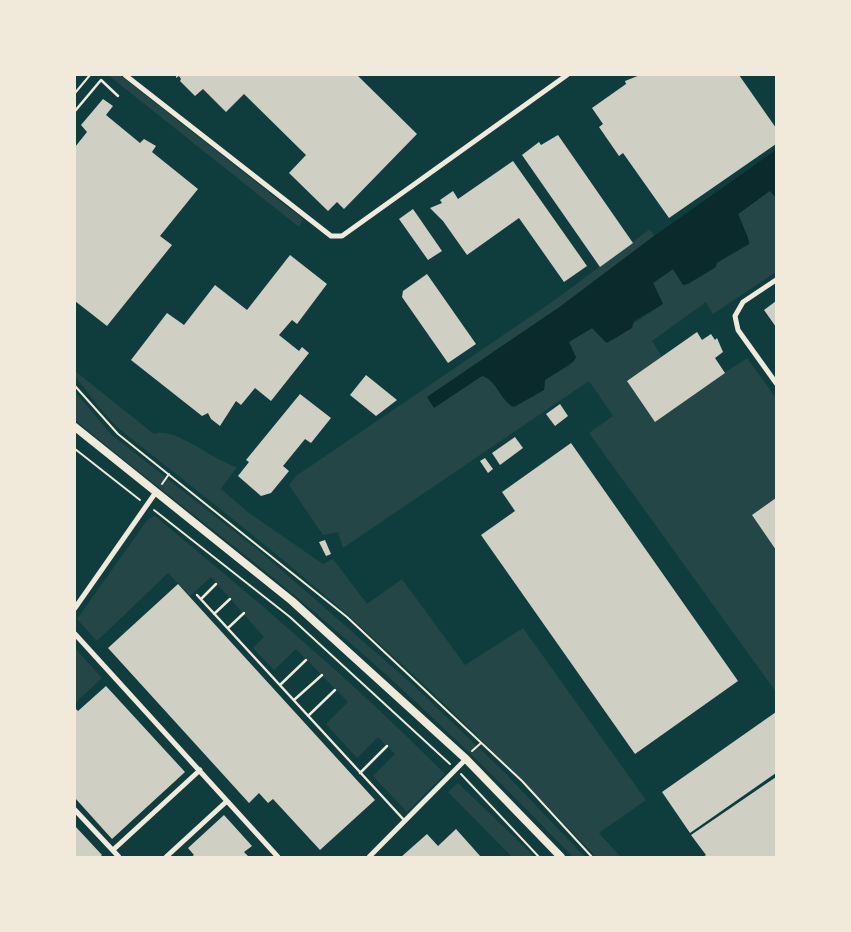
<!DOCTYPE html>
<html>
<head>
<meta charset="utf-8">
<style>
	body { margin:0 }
	#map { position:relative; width:851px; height:932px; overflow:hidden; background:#0f3d3e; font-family:"Varela Round",sans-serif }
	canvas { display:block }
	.frame { position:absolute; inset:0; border:76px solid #f1e9da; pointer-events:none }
</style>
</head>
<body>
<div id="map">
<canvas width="851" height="932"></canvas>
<div class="frame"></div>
</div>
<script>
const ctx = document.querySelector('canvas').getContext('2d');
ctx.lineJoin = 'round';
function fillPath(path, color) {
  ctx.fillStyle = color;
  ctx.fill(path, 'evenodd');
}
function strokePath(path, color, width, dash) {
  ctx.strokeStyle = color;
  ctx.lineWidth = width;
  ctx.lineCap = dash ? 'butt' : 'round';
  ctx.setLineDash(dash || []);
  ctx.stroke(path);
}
fillPath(new Path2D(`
	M108,75H120L303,219L299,227Z
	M770,190L776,198V272L713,314L706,302L652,341L688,396L747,358L776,398V692L589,433L613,416L589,381L343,548L338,532L323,535L289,485L296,476L555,300L650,229L654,236L561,306L427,397L434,407L482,376L491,379L512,407L544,390L545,380L570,365L576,357L568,342L592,328L605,342L663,304L653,283L673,269L683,284L749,244L748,238L738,214Z
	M75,371L154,434C174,425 217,463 237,467L221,489L249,513L323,564L333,559L367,604L402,579L465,665L523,628L646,800L599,833L621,857H596C518,775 438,695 352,619C277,552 197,491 118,428L102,411L75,376Z
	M75,392L112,435L262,553L412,684L502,770L585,857H573C494,775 413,696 326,622C245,552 158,489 75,420Z
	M155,516C255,599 354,682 445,774L407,812L373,776L395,754L378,737L357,758L326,724L348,702L296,649L274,670L253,648L264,637L211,577L190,596L168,573L97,641L77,619L148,519Z
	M75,648L102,678L75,703Z
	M458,783L535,857H512L448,792Z`), '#244646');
fillPath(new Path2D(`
	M776,150V198L770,191L738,214L748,238L749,244L717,262L716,267L688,284L683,285L673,269L653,283L663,304L634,321L632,328L607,343L592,328L569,342L576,357L574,361L545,380L544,390L514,407C500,401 498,381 482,376L434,408L427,397L561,306L654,236Z`), '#0a2a2b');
fillPath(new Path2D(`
	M176,75H357L417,134L344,209L337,202L328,211L289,173L306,155L244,94L226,112L203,89L195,96L180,81L181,79L179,76L176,78Z
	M640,75H739L776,128V144L669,218L623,153L619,156L599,127L603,124L592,108L626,84L625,81Z
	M103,99L113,106L106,115L140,143L144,139L156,146L152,152L198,189L160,236L172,245L107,326L75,301V147L87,132L81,125Z
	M558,135L633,243L600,267L522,155L539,142L541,145Z
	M513,161L587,266L564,282L519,218L467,255L443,221L430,208L442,203L440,200L453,191L458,199Z
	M413,209L442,251L428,260L399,219Z
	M290,255L327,284L297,324L292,320L279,335L299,351L302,347L309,353L271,401L255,388L241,405L236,401L220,426L211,419L208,413L202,416L131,360L167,313L184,325L215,285L247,310Z
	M427,274L476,344L448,363L402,297L403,291Z
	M776,301V327L764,310Z
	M697,332L702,340L711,334L715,340L717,338L723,352L715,358L725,373L655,422L627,381Z
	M366,375L397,400L376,416L350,395Z
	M300,394L331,418L311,443L305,439L283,466L289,471L271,493L261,496L238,476L249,462L246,460Z
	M560,404L568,416L555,426L546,414Z
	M515,437L523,448L500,465L492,453Z
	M571,443L738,681L635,754L481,535L515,511L502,492Z
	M485,458L493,469L488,473L480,461Z
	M776,498V550L752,515Z
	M325,540L331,554L326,556L319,542Z
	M178,584L375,800L320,850L273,799L268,803L259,793L249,803L108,648Z
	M106,686L185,772L112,839L75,798V708L78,711Z
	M776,712V773L690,833L662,792Z
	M776,777V857H703L706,855L691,835Z
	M224,815L252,846L244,852L249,857H191L194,855L188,848Z
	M75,826L102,855L100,857H75Z
	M456,829L481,857H401L427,834L438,846Z`), '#cfcfc3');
strokePath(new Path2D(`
	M75,93L90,75
	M75,386L118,434L347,617L522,781L592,857
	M75,449L140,500
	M162,484L169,474
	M154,510L290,617L450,764
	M472,751L481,743
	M461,774L539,857`), '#f1e9da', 2);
strokePath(new Path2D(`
	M75,111L101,80L118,96
	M197,595L404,820
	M201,599L216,584
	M214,614L230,599
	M228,628L244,613
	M280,685L306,660
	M294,700L322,675
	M308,716L335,690
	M360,773L387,746`), '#f1e9da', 2.5);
strokePath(new Path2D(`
	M125,75L331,236H342L567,75
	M776,280L743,302L735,316L738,330L776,383
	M75,608L156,492
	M75,634L278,857
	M75,810L119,857
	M113,850L200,770
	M166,857L227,801
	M369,857L466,759`), '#f1e9da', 5);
strokePath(new Path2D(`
	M75,427L292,601L466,759L561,857`), '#f1e9da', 8);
</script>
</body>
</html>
